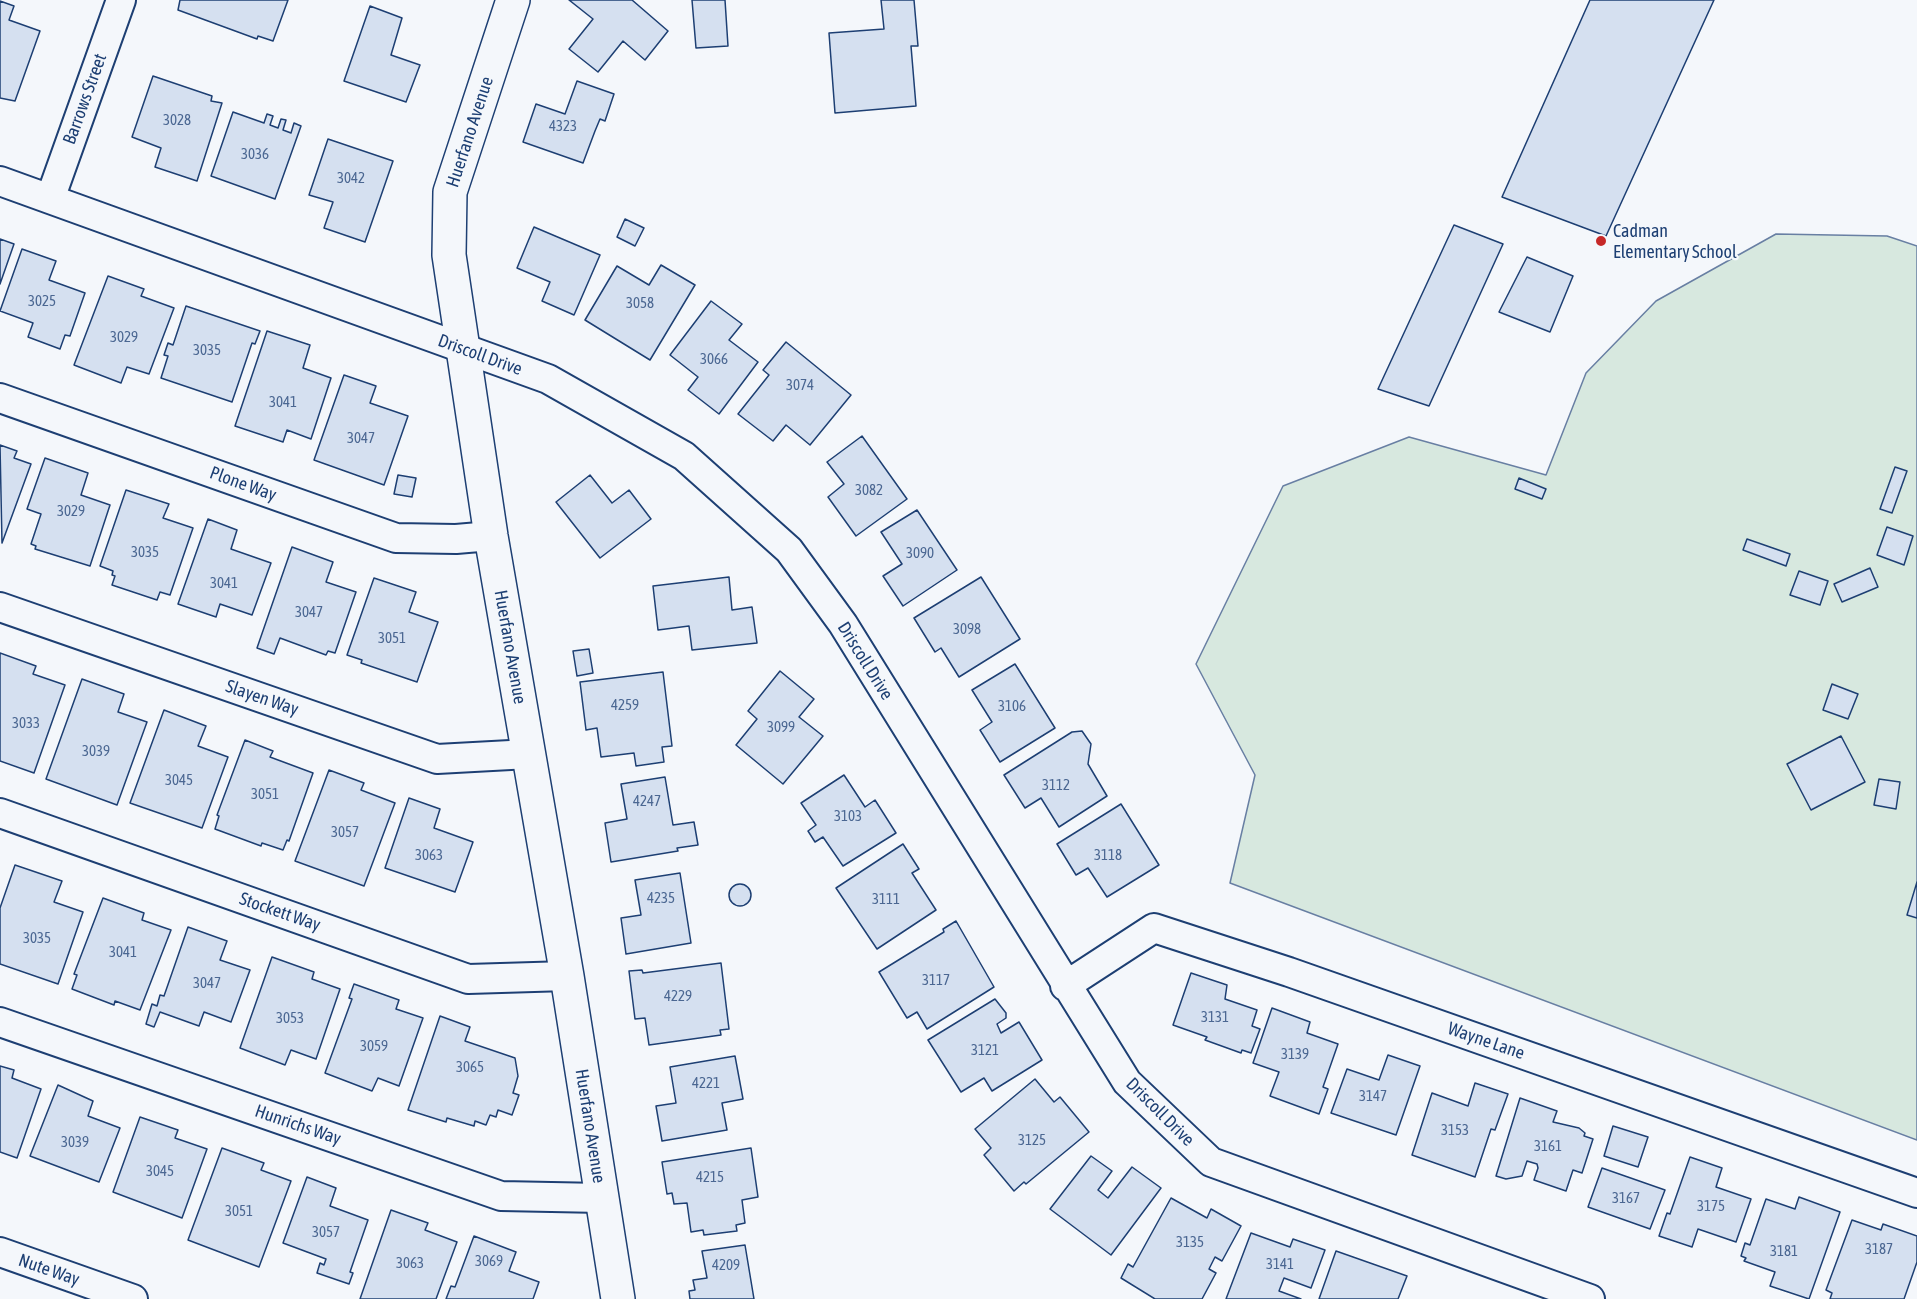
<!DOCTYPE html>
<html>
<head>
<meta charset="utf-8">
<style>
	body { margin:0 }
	canvas { display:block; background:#f4f7fb }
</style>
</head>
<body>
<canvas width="1917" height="1299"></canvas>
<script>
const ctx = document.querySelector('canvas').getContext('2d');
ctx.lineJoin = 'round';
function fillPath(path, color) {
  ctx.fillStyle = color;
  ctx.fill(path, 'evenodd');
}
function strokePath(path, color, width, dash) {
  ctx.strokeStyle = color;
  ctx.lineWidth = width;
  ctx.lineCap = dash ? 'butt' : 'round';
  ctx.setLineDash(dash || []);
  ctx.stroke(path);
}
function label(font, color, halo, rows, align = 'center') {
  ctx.font = font + ' "Asap Condensed",sans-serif';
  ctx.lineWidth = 4.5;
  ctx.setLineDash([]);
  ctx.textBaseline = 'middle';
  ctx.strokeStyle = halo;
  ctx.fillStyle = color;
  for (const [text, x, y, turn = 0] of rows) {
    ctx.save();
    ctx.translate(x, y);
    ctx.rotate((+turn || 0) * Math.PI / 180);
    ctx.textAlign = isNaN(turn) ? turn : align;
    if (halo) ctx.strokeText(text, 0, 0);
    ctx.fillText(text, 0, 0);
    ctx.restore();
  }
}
const green = new Path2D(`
	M1776,234L1887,236L1917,246V1140L1230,883L1255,775L1196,664L1283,486L1409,437L1546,475L1586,373L1656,301Z`);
fillPath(green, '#d7e8df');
strokePath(green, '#687fa3', 1.5);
const building = new Path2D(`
	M180,0H288L273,41L258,36L257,39L178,10Z
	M569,0H632L668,31L645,60L623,41L598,72L569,49L593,19Z
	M692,0H725L728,46L696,48Z
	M881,0H914L918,46H911L916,106L835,113L829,33L884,29Z
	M1590,0H1714L1606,236L1502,197Z
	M0,1L14,6L9,20L40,31L15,101L0,98Z
	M370,6L402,18L391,55L420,65L406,102L344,81Z
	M153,76L212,96L211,101L222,103L197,181L155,167L161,148L132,137Z
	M577,81L614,94L605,121L600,119L595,131L583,163L523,142L536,104L565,114Z
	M233,112L264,123L267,114L273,116L270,125L278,128L281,119L286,120L283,130L291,133L294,123L301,126L275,199L211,176Z
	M328,139L393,161L365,242L324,228L333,202L309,195Z
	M625,219L644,228L635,246L617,237Z
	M1454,225L1503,244L1429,406L1378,389Z
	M534,227L600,255L574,315L542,301L550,282L517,268Z
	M0,239L14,244L0,284Z
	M22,249L56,261L49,280L85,293L70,336L65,335L60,349L28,337L33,323L0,311Z
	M1527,257L1573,276L1550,332L1499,312Z
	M661,265L695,285L650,360L585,320L617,266L649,285Z
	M108,276L144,289L141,296L174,308L149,374L127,367L121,383L74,365Z
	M711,301L742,324L729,340L758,362L719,414L688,390L698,377L670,355Z
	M186,306L260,331L255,344L252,343L232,402L161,378L168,356L164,355L168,343L173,345Z
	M267,331L310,345L303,368L331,378L311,439L287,430L283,442L235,426Z
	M786,342L851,395L810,445L786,425L773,441L738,414L769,375L763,370Z
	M344,375L376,386L370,403L408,416L384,485L314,460Z
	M862,436L907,499L856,536L828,497L844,484L827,462Z
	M0,445L17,451L14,458L31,464L2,543Z
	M45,458L88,473L81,495L110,505L90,566L35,549L36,546L31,544L41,514L27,509Z
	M1895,467L1907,471L1892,513L1880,509Z
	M398,475L416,478L412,497L394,494Z
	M590,475L612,503L629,490L651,519L600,558L556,502Z
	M1519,478L1546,489L1542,499L1515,489Z
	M126,490L169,504L163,518L193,528L170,595L160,592L157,600L112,585L115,576L112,575L113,571L100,566Z
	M917,510L957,570L903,606L883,576L902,564L881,532Z
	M208,519L237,530L231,549L271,563L252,615L220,604L216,617L178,604Z
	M1887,527L1913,536L1904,565L1877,555Z
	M1747,539L1790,554L1786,566L1743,550Z
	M292,547L333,562L326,582L356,592L335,653L328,651L326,655L280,638L274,654L257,648Z
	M1870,568L1878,587L1842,602L1834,584Z
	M1799,571L1828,581L1820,605L1790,595Z
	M729,577L732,610L752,607L757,643L692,650L689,626L658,630L653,586Z
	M981,577L1020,639L959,677L941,648L935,652L914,618Z
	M374,578L416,592L409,612L438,622L417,682L361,663L362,660L347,655Z
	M589,649L593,673L577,676L573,651Z
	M0,653L36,666L33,674L65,685L34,773L0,761Z
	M1015,664L1055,728L1000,762L980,730L992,722L972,690Z
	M780,671L814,699L799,717L823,736L783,784L736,745L757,719L748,711Z
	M663,672L672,746L662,747L664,762L636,766L634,753L601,757L597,728L586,730L580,682Z
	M82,679L124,694L118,712L147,722L117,805L46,779Z
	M1832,684L1858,694L1848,719L1823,710Z
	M164,710L206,726L198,746L228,757L202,828L130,803Z
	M1082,731L1091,744L1088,764L1107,796L1059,827L1041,798L1025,808L1004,775L1072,732Z
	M1841,736L1865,782L1811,810L1787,764Z
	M245,740L273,751L270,757L313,773L289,841L287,840L283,850L262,843L261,846L215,829L219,816L217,815Z
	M329,770L364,783L361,790L395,803L364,886L295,861Z
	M844,775L865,807L875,800L896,833L843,866L823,837L815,842L808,831L816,825L801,803Z
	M665,777L673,825L694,822L698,845L677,848L678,851L611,862L605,823L627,819L621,784Z
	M1879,779L1900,782L1896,809L1874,805Z
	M409,798L440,809L434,828L473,842L455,892L385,868Z
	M1121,804L1159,865L1107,897L1088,868L1076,875L1057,844Z
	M903,844L919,869L912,873L936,910L877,949L836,888Z
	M15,865L62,881L54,902L83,912L58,984L0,964V908Z
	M680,873L691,943L626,954L621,918L641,915L635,880Z
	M1917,882V918L1907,915Z
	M729 895a11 11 0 1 1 22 0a11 11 0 1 1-22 0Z
	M103,898L144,913L142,920L171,930L140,1010L115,1001L114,1005L72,989L77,975L74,974Z
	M956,921L994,987L927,1029L917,1012L907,1018L879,972L944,932L943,929Z
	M188,927L227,941L220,960L250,970L231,1022L204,1012L199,1026L160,1012L154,1027L146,1024L152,1004L157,1006L160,995L164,996Z
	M272,957L314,972L312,979L340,989L316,1059L291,1050L285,1065L240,1048Z
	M721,963L729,1029L720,1030L721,1035L649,1045L645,1018L635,1019L629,971L642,970L643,973Z
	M1191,973L1227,985L1225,999L1257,1010L1252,1026L1260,1029L1251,1053L1242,1050L1241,1053L1205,1040L1207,1037L1173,1025Z
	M354,984L399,1000L396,1009L423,1018L399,1086L378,1078L372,1091L325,1073L352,999L349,998Z
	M995,999L1006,1013V1018L997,1024L1001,1033L1019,1022L1042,1060L992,1091L984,1078L961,1092L928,1040Z
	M1272,1008L1310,1022L1307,1033L1338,1044L1323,1087L1328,1089L1319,1114L1270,1096L1279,1072L1253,1063Z
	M440,1016L470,1027L465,1041L515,1058L518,1076L513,1093L519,1095L512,1115L498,1110L496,1117L490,1115L486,1125L475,1121L474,1126L447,1118L446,1122L408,1110Z
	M1388,1055L1420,1066L1396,1135L1331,1113L1347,1069L1379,1080Z
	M735,1056L743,1099L722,1103L727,1130L662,1141L656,1106L676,1103L670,1067Z
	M0,1066L14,1070L12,1078L41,1089L17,1158L0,1152Z
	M1035,1079L1054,1102L1060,1097L1089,1132L1026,1184L1024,1182L1014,1191L984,1155L991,1148L975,1129Z
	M1475,1083L1508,1094L1495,1130L1491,1129L1475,1177L1412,1155L1432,1093L1468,1106Z
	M58,1085L93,1101L88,1116L120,1128L99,1182L30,1156Z
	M1520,1098L1557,1111L1553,1122L1579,1128L1585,1133L1584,1136L1593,1139L1582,1173L1573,1170L1566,1191L1534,1180L1538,1168L1537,1164L1527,1161L1522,1176L1506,1179L1496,1176Z
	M140,1117L178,1130L175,1138L207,1149L182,1218L113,1192Z
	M1613,1126L1648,1137L1638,1167L1604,1156Z
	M222,1148L264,1163L261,1170L291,1181L259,1267L188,1240Z
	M751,1148L758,1197L742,1200L745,1223L736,1225L737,1231L704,1235L703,1230L691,1232L687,1203L674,1204L672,1193L667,1194L662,1162Z
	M1091,1156L1112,1171L1098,1190L1108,1198L1132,1167L1161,1188L1111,1255L1050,1209Z
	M1690,1157L1722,1168L1716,1187L1751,1199L1736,1242L1698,1229L1692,1247L1659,1236L1667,1213L1670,1214Z
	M1602,1168L1665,1190L1650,1229L1588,1207Z
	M307,1177L336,1188L330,1206L368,1220L350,1272L353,1273L349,1284L317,1273L320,1263L324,1265L326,1259L283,1243Z
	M1799,1197L1840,1212L1809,1299L1770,1286L1775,1272L1744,1261L1746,1258L1741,1256L1745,1243L1750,1245L1766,1199L1795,1209Z
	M1171,1198L1207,1218L1211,1209L1241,1226L1222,1261L1215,1257L1209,1269L1216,1273L1202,1299H1155L1121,1278L1128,1264L1133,1267Z
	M391,1210L428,1223L425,1230L457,1242L436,1299H360Z
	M1852,1220L1881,1230L1883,1224L1917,1236V1262L1904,1299H1830L1832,1293L1826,1290Z
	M1251,1233L1290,1247L1293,1239L1325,1250L1311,1288L1284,1278L1279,1291L1301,1299H1226Z
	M474,1236L516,1252L509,1271L539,1282L533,1299H446L451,1286L455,1287Z
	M745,1245L754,1299H690L689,1291L695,1290L693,1280L707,1278L702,1251Z
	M1336,1251L1407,1276L1398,1299H1319Z`);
fillPath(building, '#d5e0f0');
strokePath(building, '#1d3f73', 1.5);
const street = new Path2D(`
	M0,181L548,379L684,456L789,550L843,624L1127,1082L1211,1162L1590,1299
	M50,199L121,0
	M0,398L396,538L456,539L491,536
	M0,607L437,759L529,754
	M0,813L468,979L567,976
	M1065,986L1154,928L1289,972L1917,1193
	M0,1022L501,1196L602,1198
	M0,1252L133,1299`);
const secondary = new Path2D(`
	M513,0L450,192L449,255L491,536L567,976L618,1299`);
strokePath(street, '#1d3f73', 32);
strokePath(secondary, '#1d3f73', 36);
strokePath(street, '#f4f7fb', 28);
strokePath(secondary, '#f4f7fb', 33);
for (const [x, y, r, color] of [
	[1601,241,6,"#c62828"]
]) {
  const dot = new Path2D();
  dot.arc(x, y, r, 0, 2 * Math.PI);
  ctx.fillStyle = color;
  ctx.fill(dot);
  strokePath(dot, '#f4f7fb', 2);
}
label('15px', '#4b6792', null, [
	["3028",177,120],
	["4323",563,126],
	["3036",255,154],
	["3042",351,178],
	["3025",42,301],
	["3058",640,303],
	["3029",124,337],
	["3035",207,350],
	["3066",714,359],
	["3074",800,385],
	["3041",283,402],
	["3047",361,438],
	["3082",869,490],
	["3029",71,511],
	["3035",145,552],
	["3090",920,553],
	["3041",224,583],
	["3047",309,612],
	["3098",967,629],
	["3051",392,638],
	["4259",625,705],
	["3106",1012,706],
	["3033",26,723],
	["3099",781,727],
	["3039",96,751],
	["3045",179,780],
	["3112",1056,785],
	["3051",265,794],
	["4247",647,801],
	["3103",848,816],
	["3057",345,832],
	["3063",429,855],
	["3118",1108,855],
	["4235",661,898],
	["3111",886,899],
	["3035",37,938],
	["3041",123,952],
	["3117",936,980],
	["3047",207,983],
	["4229",678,996],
	["3131",1215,1017],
	["3053",290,1018],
	["3059",374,1046],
	["3121",985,1050],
	["3139",1295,1054],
	["3065",470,1067],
	["4221",706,1083],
	["3147",1373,1096],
	["3153",1455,1130],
	["3125",1032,1140],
	["3039",75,1142],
	["3161",1548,1146],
	["3045",160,1171],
	["4215",710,1177],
	["3167",1626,1198],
	["3175",1711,1206],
	["3051",239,1211],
	["3057",326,1232],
	["3135",1190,1242],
	["3187",1879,1249],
	["3181",1784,1251],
	["3069",489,1261],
	["3063",410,1263],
	["3141",1280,1264],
	["4209",726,1265]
]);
label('18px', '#1d3f73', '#f4f7fb', [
	["Barrows Street",85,99,-70],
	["Huerfano Avenue",470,132,-72],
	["Driscoll Drive",480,355,20],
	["Plone Way",243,484,20],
	["Huerfano Avenue",510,647,80],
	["Driscoll Drive",865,661,58],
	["Slayen Way",262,698,19],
	["Stockett Way",280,912,19],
	["Wayne Lane",1486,1041,19],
	["Driscoll Drive",1160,1112,45],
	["Hunrichs Way",298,1125,19],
	["Huerfano Avenue",590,1126,81],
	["Nute Way",49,1270,19]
]);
label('18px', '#1d3f73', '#f4f7fb', [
	["Cadman",1613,231],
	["Elementary School",1613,252]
], 'left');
</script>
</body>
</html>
